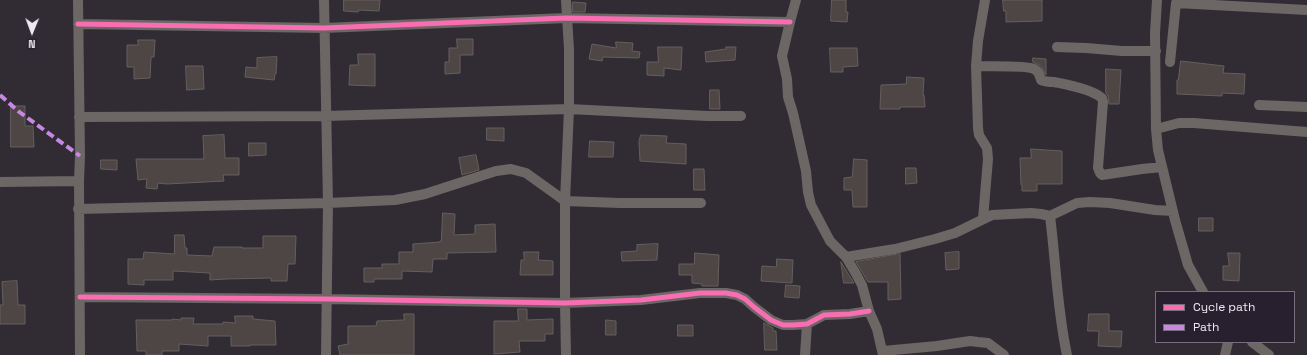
<!DOCTYPE html>
<html>
<head>
<meta charset="utf-8">
<style>
	body { margin:0 }
	#map { position:relative; width:1307px; height:355px; overflow:hidden; background:#312c34; font-family:"Space Grotesk",sans-serif }
	canvas { display:block }
	.legend { position:absolute; left:1155px; top:291px; width:140px; height:52px; box-sizing:border-box; background:#28202e; border:1px solid #77707c; margin:0; padding:5px 7px; list-style:none; font-size:12px; color:#eee8f2 }
	.legend li { display:flex; align-items:center; gap:8px; height:20px }
	.legend b { width:20px; border:1px solid #77707c }
	.north { position:absolute; left:12px; top:12px; width:40px; height:40px; -webkit-text-stroke:3px #28202e; paint-order:stroke; rotate:181deg; font-size:11px; font-weight:700; line-height:16px; text-align:center; color:#eee8f2 }
	.north::after { content:''; display:block; margin:auto; width:14px; height:18px; background:#eee8f2; clip-path:polygon(50% 0,100% 100%,50% 72%,0 100%) }
</style>
</head>
<body>
<div id="map">
<canvas width="1307" height="355"></canvas>
<ul class="legend">
<li><b style="height:5px;background:#f96db3"></b>Cycle path</li>
<li><b style="height:5px;background:#c787e3"></b>Path</li>
</ul>
<div class="north">N</div>
</div>
<script>
const ctx = document.querySelector('canvas').getContext('2d');
ctx.lineJoin = 'round';
function fillPath(path, color) {
  ctx.fillStyle = color;
  ctx.fill(path, 'evenodd');
}
function strokePath(path, color, width, dash) {
  ctx.strokeStyle = color;
  ctx.lineWidth = width;
  ctx.lineCap = dash ? 'butt' : 'round';
  ctx.setLineDash(dash || []);
  ctx.stroke(path);
}
const building = new Path2D(`
	M344,0H380L379,11L359,10L358,12L344,11Z
	M832,0H846V12H848L847,22L831,21Z
	M1003,0H1042V21L1006,22V11H1004Z
	M573,2L586,3L585,12H573Z
	M457,39H473V55H460V73L445,74V62H449V48H457Z
	M138,40H155L154,57H151L150,78L134,79V67H127V45H138Z
	M616,42L633,43L632,51L640,52L639,58L603,57L602,61L589,59L592,44L616,48Z
	M658,47H682L681,70L664,68V76L647,75V62H658Z
	M726,47H736L735,60L706,62L705,52L726,49Z
	M830,48H857L858,66L843,67V72H831Z
	M358,54H375V86L349,85L350,65H358Z
	M277,57L276,74H275L274,80L245,77L246,67L257,68V58Z
	M1033,58L1046,59V75L1041,66L1033,62Z
	M1181,61L1224,66L1223,73L1245,74L1244,94L1222,93V96L1177,94V80H1178Z
	M186,66H203L204,89L187,90Z
	M1106,69L1121,70L1119,104H1109L1108,96L1106,93Z
	M907,77L924,78L923,95H924L925,107H900V109H880L881,85L906,84Z
	M710,90H719L720,109H710Z
	M11,106H25V126H33L34,147H11Z
	M487,128H504V141L487,140Z
	M224,135L225,158H239V175H223L224,181L167,184L158,183L157,189L146,188L147,179L138,180L136,159H204L203,136Z
	M641,135L667,136L666,143L686,144V164L640,161L639,142Z
	M590,141L614,142L613,157H589Z
	M249,143H266V155L249,156Z
	M1031,149L1062,151V184H1037V191H1022V185H1021L1020,158H1031Z
	M476,155L479,170L462,175L459,158Z
	M854,159L867,160V207H853L852,190H844V178L852,177Z
	M101,160H117V170L101,169Z
	M906,168H916L917,183L906,184Z
	M694,169H704L705,190H694Z
	M443,213L455,214L454,235L475,234V225L495,224L496,252L447,253V259H433L432,272L402,271V279H374V282H364V268H382V264H399V252H413V244L440,242V241H441Z
	M1199,218H1213V231H1199Z
	M175,235H184L185,248H187V255L212,256L214,247H242V248H263V236H296L295,264H288L287,281H271V278L226,279L210,280V273L173,271V280H144V285L128,284V259H143L144,252L174,254Z
	M658,244L657,260L622,261L621,252L637,251V245Z
	M524,252H539L538,260L553,261V275H520L521,260H524Z
	M959,252V269L946,270L945,253Z
	M695,253L719,255L718,286H702V284L692,283V275H679V264H694Z
	M1228,253H1240L1239,281L1223,280V266H1229Z
	M900,254L901,299L888,300V282H868L856,262Z
	M777,259L793,260L792,283L761,281L762,266L776,267Z
	M841,262L849,275L854,283H844Z
	M17,281L18,305H25V324H0V305H3L2,282Z
	M786,285L800,286L799,298L785,297Z
	M518,309H527V320L553,319V334H545V341H519L520,352L494,354V321H518Z
	M404,314H414V355H340L338,346L348,344V326H376L377,321L404,320Z
	M1089,314H1109V331H1122L1121,347L1098,346L1099,331H1088Z
	M235,316H253V319L275,321L276,345H250V346H231V336H208V346L179,344V351H162V355H146V351H137L136,320H172V319L181,320V318H194L193,324H223V322L235,323Z
	M606,320L616,321V335H606Z
	M764,323L773,328V331H776L777,350H765Z
	M678,325H693V336H678Z`);
fillPath(building, '#4e4644');
strokePath(building, '#645f5f', 1);
strokePath(new Path2D(`
	M324,0L328,203L326,355
	M796,0L790,22L782,56L787,79L788,97L793,113L806,171L808,192L811,205L830,241L846,257L855,272L862,285L869,311L877,329L883,355
	M1157,0L1155,33L1156,129L1158,150L1175,220L1188,265L1203,292
	M78,24L324,28L566,18L790,22
	M1057,47L1086,48L1122,51H1156
	M1170,62L1176,3L1307,10
	M976,66C988,67 1025,65 1034,69C1039,71 1040,76 1041,80C1046,82 1049,82 1054,82C1068,85 1091,89 1102,98L1103,102L1098,168L1100,173L1102,175L1142,169L1162,167
	M1259,105L1307,107
	M79,117L325,116L569,109L707,116H741
	M1156,129L1179,123H1194L1307,132
	M79,181L80,355
	M0,182L79,181L80,156L78,0
	M78,209L328,203L395,200L425,194L496,171L511,169L526,173L565,201L620,203H701
	M1050,216L1077,203L1090,202L1110,203L1155,210L1173,211
	M983,219L988,159L987,148L979,135L978,128L976,66L978,41L985,0
	M846,257L895,249L935,239L955,233L992,215L1031,213L1041,214L1050,216C1056,263 1057,309 1067,355
	M80,297L326,299L565,303L641,300L700,293H726L737,295L745,299L754,307L771,320L783,325H793L807,324L824,315L850,314L869,311
	M1252,342L1269,355
	M883,351L937,346L970,341L978,342L988,343L1004,355
	M566,355L565,303V201L569,109V49L566,0
	M805,355L807,324
	M1225,355L1228,342`), '#6c6665', 10);
strokePath(new Path2D(`
	M0,95L18,111L80,156`), '#c787e3', 4, [8, 4]);
strokePath(new Path2D(`
	M78,24L324,28L566,18L790,22
	M80,297L326,299L565,303L641,300L700,293H726L737,295L745,299L754,307L771,320L783,325H793L807,324L824,315L850,314L869,311`), '#f96db3', 5);
</script>
</body>
</html>
